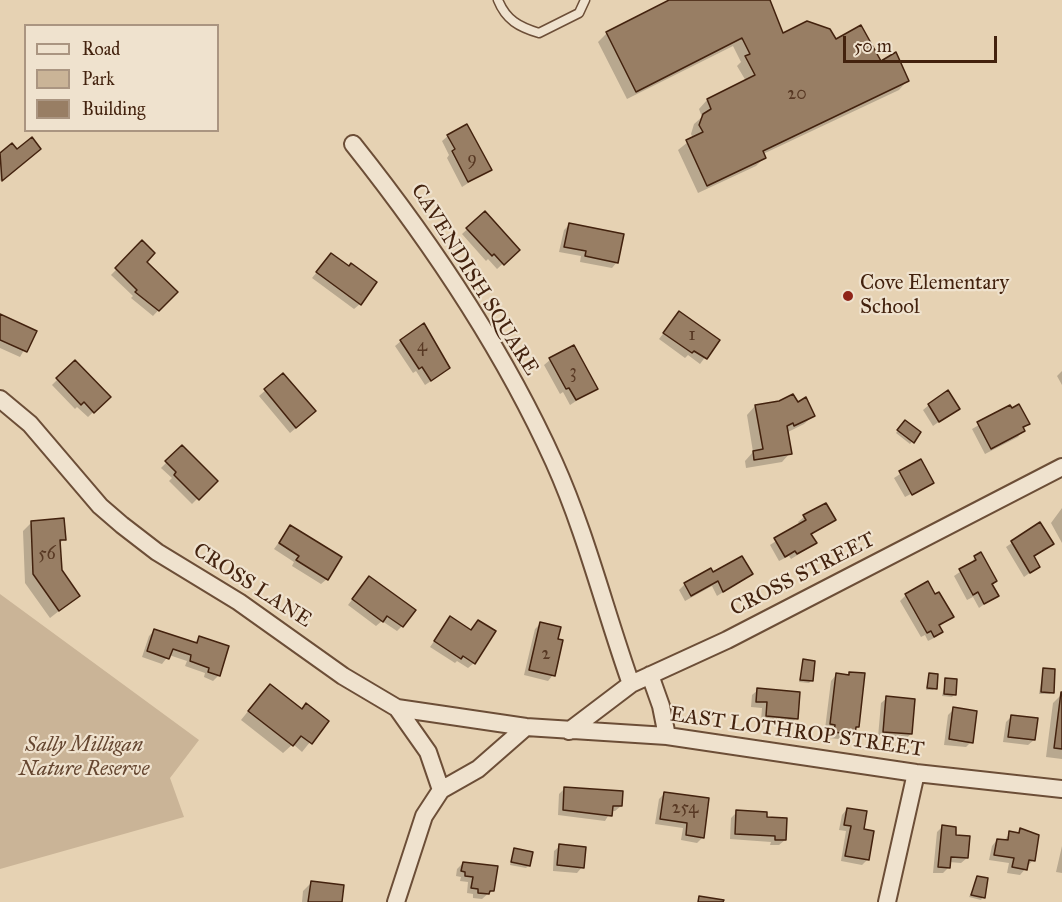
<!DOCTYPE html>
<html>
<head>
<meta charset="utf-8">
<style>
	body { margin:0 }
	#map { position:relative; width:1062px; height:902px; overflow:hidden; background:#e6d2b3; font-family:"IM FELL Great Primer",serif }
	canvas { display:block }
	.legend { position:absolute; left:24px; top:24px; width:195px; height:108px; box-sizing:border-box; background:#efe2ce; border:2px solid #aa9581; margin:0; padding:8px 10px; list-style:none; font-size:18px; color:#43220e }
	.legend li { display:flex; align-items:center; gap:12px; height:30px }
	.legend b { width:30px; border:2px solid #aa9581 }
	.scale { position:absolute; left:843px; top:36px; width:154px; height:27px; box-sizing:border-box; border:3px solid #43220e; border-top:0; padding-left:8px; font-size:18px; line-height:21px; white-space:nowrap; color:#43220e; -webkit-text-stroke:4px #efe2ce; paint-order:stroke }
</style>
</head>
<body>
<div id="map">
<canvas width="1062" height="902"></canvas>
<ul class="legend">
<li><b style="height:8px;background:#efe2ce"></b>Road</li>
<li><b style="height:16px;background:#cab497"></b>Park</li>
<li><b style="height:16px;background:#987e64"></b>Building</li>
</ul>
<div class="scale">50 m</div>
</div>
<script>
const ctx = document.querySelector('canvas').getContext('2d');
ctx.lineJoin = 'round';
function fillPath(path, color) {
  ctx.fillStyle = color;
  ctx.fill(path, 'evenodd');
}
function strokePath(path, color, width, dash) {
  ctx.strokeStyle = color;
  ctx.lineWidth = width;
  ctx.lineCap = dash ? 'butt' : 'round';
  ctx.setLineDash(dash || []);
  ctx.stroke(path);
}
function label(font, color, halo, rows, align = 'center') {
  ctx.font = font + ' "IM FELL Great Primer",serif';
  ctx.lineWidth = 4.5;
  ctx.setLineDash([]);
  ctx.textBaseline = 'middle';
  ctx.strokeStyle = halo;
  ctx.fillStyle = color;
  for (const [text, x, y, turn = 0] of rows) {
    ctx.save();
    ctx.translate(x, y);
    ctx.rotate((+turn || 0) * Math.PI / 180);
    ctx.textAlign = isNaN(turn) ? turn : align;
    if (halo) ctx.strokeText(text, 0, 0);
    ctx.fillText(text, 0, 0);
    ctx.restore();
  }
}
fillPath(new Path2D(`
	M0,594L199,740L170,778L184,817L0,869Z`), '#cab497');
fillPath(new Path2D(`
	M672,0H769L782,35L835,41L880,63L907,81L899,90L763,154L764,158L756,166L698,193L678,150L693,138L691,134L694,124L702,117L699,109L707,100L746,81L737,66L741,62L733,46L627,99L598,42L607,33Z
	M448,136L490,169L462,187L447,158L449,155L442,141Z
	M12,145L17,151L34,154L0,181V155Z
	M485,213L518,250L497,269L488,259L486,261L462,234Z
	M569,225L617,262L612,268L580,262L581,256L559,252L564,230Z
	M142,243L145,262L175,292L153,316L131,298L133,296L111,275Z
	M331,255L360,304L354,309L312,278Z
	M679,313L718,340L700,364L688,355L685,358L659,339Z
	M0,316L35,331L20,357L0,348Z
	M401,341L443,373L425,385L416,371L413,373L395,346Z
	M550,360L596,388L570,405L563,392L560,394L544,365Z
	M75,362L109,397L88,417L77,407L75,409L52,385Z
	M1062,371V385L1057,376Z
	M283,375L309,417L290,433L259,396Z
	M798,404L813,416L804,424L786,433L790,453L782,462L746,468L745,461L753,452L747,415L755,406Z
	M929,405L958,408L933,426L923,410Z
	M1010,407L1028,423L1018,437L985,454L972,429Z
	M903,424L919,433L910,444L896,433Z
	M182,447L215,481L192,504L169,481L172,478L161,468Z
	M920,461L932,483L905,497L894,478Z
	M825,505L834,520L811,535L815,543L809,548L791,559L789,556L779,561L770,545L800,525L798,522L804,517Z
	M1062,508V543L1051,523Z
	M32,522L64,539L59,544L60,570L78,596L50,618L25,583L23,531Z
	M1040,524L1052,544L1033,558L1038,567L1024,577L1006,547Z
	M290,527L327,579L321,584L292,566L294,562L274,549Z
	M975,557L995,581L991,585L997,595L979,608L973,597L967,600L954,576L970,565Z
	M713,574H751L717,596L712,586L685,601L679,590L685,584Z
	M364,584L402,626L397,631L382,621L376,626L348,605Z
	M906,595L935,596L952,617L939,627L941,631L936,637L928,641L925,635L921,637L900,601Z
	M450,618L470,631L478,622L474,663L468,668L457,661L455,663L430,647Z
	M541,623L557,641L553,675L548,681L524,675L535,629Z
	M155,630L193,644L199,638L219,675L213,681L204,677L205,673L185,666L187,661L169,655L162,664L142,657L149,636Z
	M803,661L812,680L809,683L799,682Z
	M1043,670L1052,692L1050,694H1039Z
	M836,675H863L858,726L848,740L829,738L830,730L825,729L831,681Z
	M929,675L935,688L933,690H926Z
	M946,680L954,695L952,697L942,696Z
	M758,690L796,718L791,724L761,721L762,708L751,707L752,695Z
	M262,694L301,710L306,705L327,721L302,752L293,744L283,753L241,720Z
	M1062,694V762V759L1046,757L1053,703Z
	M887,698L911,734L905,739L878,737L881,703Z
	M954,709L971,742L966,747L944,745L948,715Z
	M1012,716L1034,740L1028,745L1003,742L1006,722Z
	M565,788L621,806L615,811H611L605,821L558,815L559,794Z
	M664,794L703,837L697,843L681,840L683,828L655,824L659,799Z
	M847,809L863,830L868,859L862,865L841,861L846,831L839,830L842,815Z
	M737,812L765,819L785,840L779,845H770L771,842L730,839L731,818Z
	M942,827L967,858L961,863L949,862L948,868L943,873H933L937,832Z
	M1021,830L1033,860L1020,875L1007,873L1009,863L989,860L992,846L997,840L1004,841L1010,833L1017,834Z
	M560,846L582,867L577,873L553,871L554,851Z
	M1062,846V873L1056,872Z
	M514,850L529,865L526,868L510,865Z
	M463,863L492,890L482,899L473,898V894L467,893L468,882L460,881L461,877L456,876L457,869Z
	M978,878L983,897L981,900L969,897Z
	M312,882L340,902H302L303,891Z`), '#0003');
const building = new Path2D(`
	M669,0H770L783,33L807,21L830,29L836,39L861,25L881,61L896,52L909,81L763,151L766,158L707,186L686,140L703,132L699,125L703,114L711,109L707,99L755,75L745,56L750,54L742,38L636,92L606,32Z
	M467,124L492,170L468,182L452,151L455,149L447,135Z
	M32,137L41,149L2,181L0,153L12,143L17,149Z
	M485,211L520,250L504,265L494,254L492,256L466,228Z
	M569,223L624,234L618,263L585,256L586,251L564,247Z
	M142,240L155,253L147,262L178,292L159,311L135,292L137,290L115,268Z
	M331,253L349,266L351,263L377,282L361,305L316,272Z
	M679,311L720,340L707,359L694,351L692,353L663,333Z
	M0,314L37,331L27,352L0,340Z
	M424,323L450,368L431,381L422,367L419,369L400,340Z
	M574,345L598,389L576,400L569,388L566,389L549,358Z
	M75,360L111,397L94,413L84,402L81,405L56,378Z
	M283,373L316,411L296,428L264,389Z
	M948,390L960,409L939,422L928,404Z
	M793,394L798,402L806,397L815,416L794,426L793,423L787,426L792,454L754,460L753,451L763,449L755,405L779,401Z
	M1019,404L1030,424L1023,427L1025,431L991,449L977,422L1010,405L1012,408Z
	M905,420L921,432L914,443L897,430Z
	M182,445L218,481L199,500L174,475L176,472L165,461Z
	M921,459L934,483L912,495L899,471Z
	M826,503L836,520L811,534L817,543L797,554L795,551L785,557L774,538L806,520L803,515Z
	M64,518L66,540H60L62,570L80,596L59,611L33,574L31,521Z
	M1040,522L1054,544L1034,556L1040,567L1030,573L1011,541Z
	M290,525L342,557L328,580L296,560L299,556L279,543Z
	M981,552L997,581L992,584L999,596L984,604L978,592L973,595L959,569L976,560L974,556Z
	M742,556L753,574L723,592L718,581L691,596L684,583L711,568L713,572Z
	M369,576L416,610L403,627L387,616L383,622L352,599Z
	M928,581L935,594L939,592L954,617L939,625L943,632L934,637L931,631L927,633L905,594Z
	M450,616L471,630L478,620L496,631L475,664L463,656L461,659L434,641Z
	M540,622L561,627L558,639L563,640L555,676L529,670Z
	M154,629L197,643L199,636L229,646L220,676L208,672L209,668L190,661L191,655L173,649L169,659L147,651Z
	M803,659L815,661L813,681L800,680Z
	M1043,668L1055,669L1054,693L1041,692Z
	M849,672L865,673L859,727H856L855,735L834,732L835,725L830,724L836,673L849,675Z
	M929,673L938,674L937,689L927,688Z
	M945,678L957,679L956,695L944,694Z
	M270,684L302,709L306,703L329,721L312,744L301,736L293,746L248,711Z
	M757,688L800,692L798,719L766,716L767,702H756Z
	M1061,692H1062V749L1054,748Z
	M886,696L915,699L912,734L883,732Z
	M953,707L977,711L973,743L949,739Z
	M1011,715L1038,718L1035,740L1008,737Z
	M564,787L623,791L622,806H613L612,816L563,810Z
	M664,792L709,798L704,838L686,835L687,823L660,819Z
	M847,808L867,811L864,829L874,831L869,860L845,856L851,826L844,825Z
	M736,810L767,812V817L787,818L786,840H775V836L735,834Z
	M942,825L956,827V835L970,836L968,858L951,857L950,868L938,867Z
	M1020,828L1039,835L1035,861L1029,860L1027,870L1012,867L1014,858L994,855L997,839L1008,840L1009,831L1019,833Z
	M559,844L586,847L584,868L557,865Z
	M514,848L533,852L530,866L511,862Z
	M463,862L498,866L494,891H490L489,894L478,893V889L471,888L473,877L465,876V872L461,871Z
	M977,876L988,878L985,898L971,895Z
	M311,881L344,885L342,902H308Z
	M699,896L724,900L723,902H698Z`);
fillPath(building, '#987e64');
strokePath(building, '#43220e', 1.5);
const service = new Path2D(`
	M498,0C506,20 519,27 539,33L579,13L585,0`);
const minor = new Path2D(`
	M353,144C431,242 502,347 554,462C586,533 605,611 631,684
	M0,399L30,424L100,506L122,525L157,552L239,602L343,676L397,708L526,727L667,736L916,773L1062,789
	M650,675L661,706L667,736
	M397,708L428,752L441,790
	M569,731L631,684L727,640L1062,467
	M396,902L424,816L441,790L478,769L526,727
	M887,902L916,773`);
strokePath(service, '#6c4e37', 11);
strokePath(minor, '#6c4e37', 20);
strokePath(service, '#efe2ce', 8);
strokePath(minor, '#efe2ce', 16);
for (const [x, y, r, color] of [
	[848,296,6,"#8f2418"]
]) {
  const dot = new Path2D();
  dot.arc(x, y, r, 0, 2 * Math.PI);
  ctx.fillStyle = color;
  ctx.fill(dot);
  strokePath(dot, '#efe2ce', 2);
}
label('18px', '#583924', null, [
	["20",797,95],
	["9",472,160],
	["1",692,336],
	["4",422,347],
	["3",573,373],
	["56",47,555],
	["2",546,655],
	["254",685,809]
]);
label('21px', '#43220e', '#efe2ce', [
	["CAVENDISH SQUARE",474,280,58],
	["CROSS STREET",803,575,-27],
	["CROSS LANE",252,586,33],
	["EAST LOTHROP STREET",797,733,8]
]);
label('21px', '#43220e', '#efe2ce', [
	["Cove Elementary",860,284],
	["School",860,308]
], 'left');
label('italic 21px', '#654630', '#efe2ce', [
	["Sally Milligan",84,746],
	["Nature Reserve",84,770]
]);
</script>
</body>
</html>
